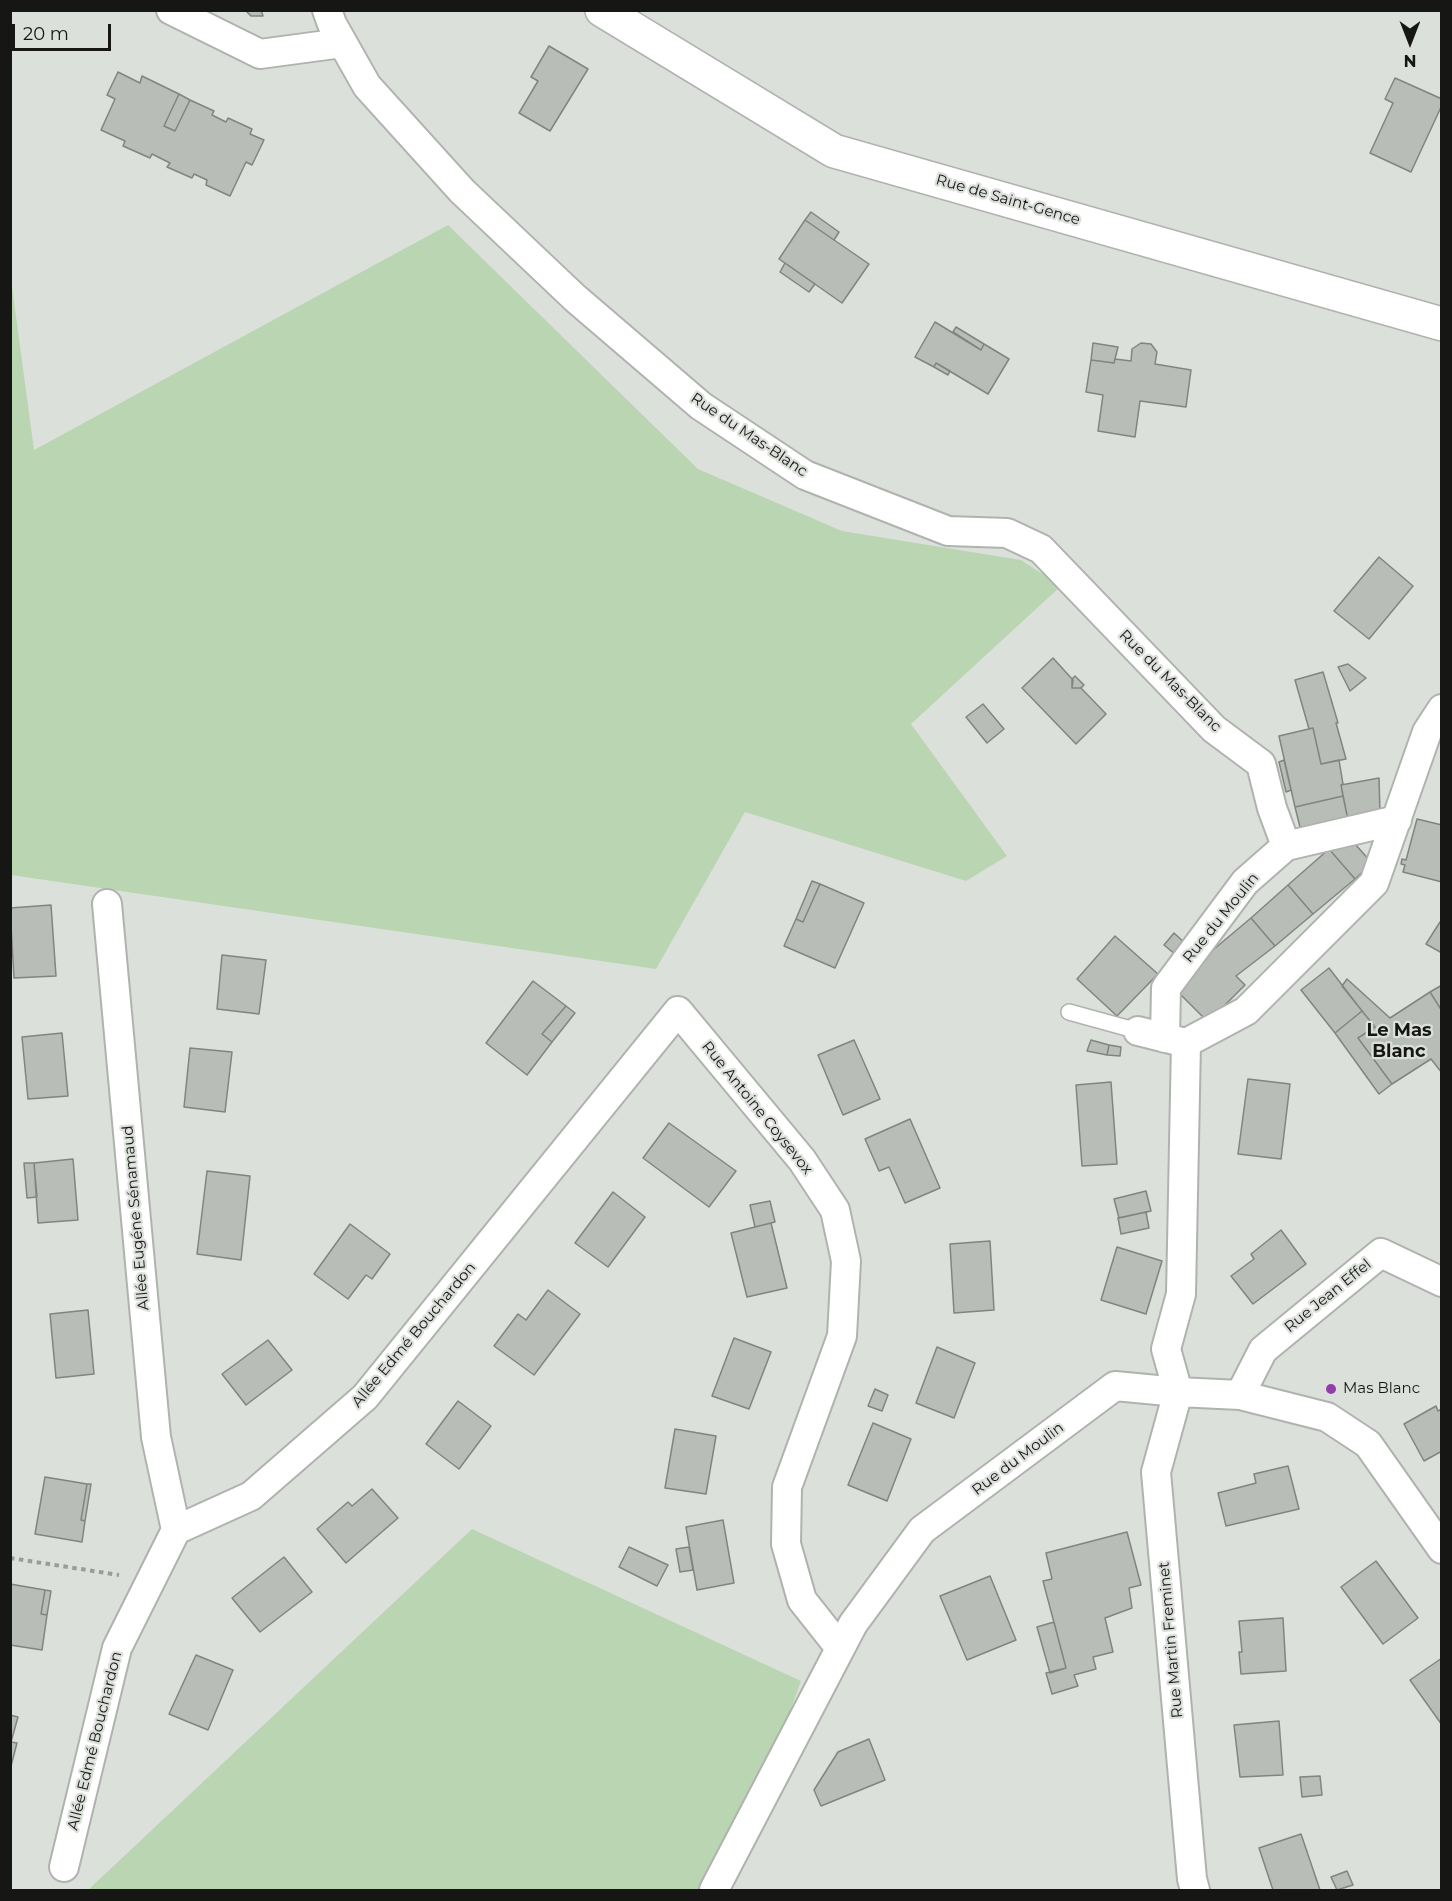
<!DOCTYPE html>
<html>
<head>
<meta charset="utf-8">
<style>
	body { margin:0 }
	#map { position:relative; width:1452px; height:1901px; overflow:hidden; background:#dce0db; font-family:Montserrat,sans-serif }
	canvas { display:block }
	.frame { position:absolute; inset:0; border:12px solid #161715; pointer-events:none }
	.north { position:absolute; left:1380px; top:12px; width:60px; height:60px; -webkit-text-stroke:4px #dce0db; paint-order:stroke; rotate:180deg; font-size:16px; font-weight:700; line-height:24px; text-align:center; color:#161715 }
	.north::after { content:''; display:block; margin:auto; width:21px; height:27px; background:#161715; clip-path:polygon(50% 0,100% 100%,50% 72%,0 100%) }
	.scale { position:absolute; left:12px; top:24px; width:99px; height:27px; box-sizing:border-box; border:3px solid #161715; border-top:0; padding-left:8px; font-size:18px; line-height:21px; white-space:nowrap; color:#161715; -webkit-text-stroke:4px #dce0db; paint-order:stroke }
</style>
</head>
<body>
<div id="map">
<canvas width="1452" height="1901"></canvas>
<div class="frame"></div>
<div class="north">N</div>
<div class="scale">20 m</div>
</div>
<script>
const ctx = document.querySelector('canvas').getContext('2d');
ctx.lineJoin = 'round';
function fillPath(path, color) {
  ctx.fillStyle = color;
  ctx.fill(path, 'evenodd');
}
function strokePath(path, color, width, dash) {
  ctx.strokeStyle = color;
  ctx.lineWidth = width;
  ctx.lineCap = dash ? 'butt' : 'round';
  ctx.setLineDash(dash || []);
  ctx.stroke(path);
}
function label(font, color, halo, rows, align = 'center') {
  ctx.font = font + ' Montserrat,sans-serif';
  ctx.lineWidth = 4.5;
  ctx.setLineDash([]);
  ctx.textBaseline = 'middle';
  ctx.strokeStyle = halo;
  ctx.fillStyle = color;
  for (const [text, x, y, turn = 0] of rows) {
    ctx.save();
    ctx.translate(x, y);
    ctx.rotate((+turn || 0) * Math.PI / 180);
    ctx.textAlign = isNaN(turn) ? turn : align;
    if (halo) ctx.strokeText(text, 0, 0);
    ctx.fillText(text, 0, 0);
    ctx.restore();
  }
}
fillPath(new Path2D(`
	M448,225L698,469L842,531L1021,560L1061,586L911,724L1007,856L966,881L745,812L656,969L11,875L10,272L34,450Z
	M472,1529L801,1681L725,1890H88Z`), '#bad5b2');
const building = new Path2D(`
	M245,10H261L263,16H251Z
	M549,46L588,69L550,131L519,113L538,81L531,77Z
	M118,72L140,83L142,76L179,94L164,126L175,131L190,100L214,111L212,115L226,122L228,118L252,129L250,134L264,140L252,165L246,162L230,196L206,185L207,180L194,174L192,178L167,167L170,163L152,154L150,158L123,146L125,141L101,130L115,99L107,95Z
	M1395,78L1442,99V105L1411,172L1370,153L1393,103L1385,99Z
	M179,94L190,100L175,131L164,126Z
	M811,212L839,232L834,240L805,220Z
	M805,220L869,264L842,303L779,259Z
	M785,263L815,284L809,292L780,272Z
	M935,322L981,350L984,344L1009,359L988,394L936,363L934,367L915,357Z
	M956,327L984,344L981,350L953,332Z
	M1093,343L1118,347L1114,363L1091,360Z
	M1141,343L1151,344L1157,352L1155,364L1191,370L1186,407L1140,401L1135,437L1098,431L1103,395L1086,392L1091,360L1114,363L1115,359L1131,361L1132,349Z
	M936,363L950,371L948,375L934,367Z
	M1379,557L1413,586L1369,639L1334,611Z
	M1053,658L1073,680L1072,688H1081L1106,714L1076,744L1022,688Z
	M1348,664L1366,678L1350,691L1338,667Z
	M1323,672L1338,723H1336L1346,759L1321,764L1313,728L1309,729L1295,680Z
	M1075,676L1084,685L1081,688H1072V679Z
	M983,704L1004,729L987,743L966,717Z
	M1313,728L1321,764L1339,760L1343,784L1341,785L1343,796L1295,807L1279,736Z
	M1284,760L1291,790L1286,792L1279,762Z
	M1379,778L1380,813L1348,820L1341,785Z
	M1343,796L1348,820L1301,831L1295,807Z
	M1417,819L1442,825V882L1403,872L1405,865L1401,864L1402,859L1406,860Z
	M1346,834L1372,863L1355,879L1329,849Z
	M1329,849L1355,879L1313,914L1288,885Z
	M812,881L820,884L803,922L796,919Z
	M820,884L864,903L835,968L784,946L796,919L803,922Z
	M1288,885L1313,914L1275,946L1251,918Z
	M51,905L56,976L14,978L10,908Z
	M1251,918L1275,946L1236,976L1245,985L1208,1022L1179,993L1201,960Z
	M1440,922H1442V953L1426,944Z
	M1174,933L1186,944L1176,955L1164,945Z
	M1115,936L1158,974L1117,1016L1077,979Z
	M222,955L266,960L259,1014L217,1009Z
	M1329,968L1362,1011L1335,1033L1301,990Z
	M1347,979L1390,1018L1430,992L1442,1011V1073L1431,1059L1392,1084L1358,1038L1375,1027L1342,986Z
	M533,981L566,1006L542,1034L552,1042L527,1075L486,1043Z
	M1442,985V1011L1430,992Z
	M566,1006L575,1013L552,1042L542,1034Z
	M1362,1011L1375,1027L1358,1038L1392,1084L1379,1094L1335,1033Z
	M62,1033L68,1096L28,1099L22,1037Z
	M854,1040L880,1099L843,1115L818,1055Z
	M1091,1040L1109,1045L1107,1055L1087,1051Z
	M1109,1045L1121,1047L1120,1056L1107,1055Z
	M190,1048L232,1052L225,1112L184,1107Z
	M1248,1079L1290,1084L1281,1159L1238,1154Z
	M1111,1082L1117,1164L1082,1166L1076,1085Z
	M910,1119L940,1188L905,1203L889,1167L879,1171L865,1139Z
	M669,1123L736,1171L709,1207L643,1158Z
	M73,1159L78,1220L38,1223L34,1163Z
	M24,1163H34L37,1197L27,1198Z
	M207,1171L250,1176L241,1260L197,1254Z
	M1146,1191L1151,1211L1119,1218L1114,1199Z
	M613,1192L645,1217L608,1267L575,1243Z
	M770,1201L775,1222L755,1227L750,1205Z
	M1146,1212L1149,1228L1121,1234L1118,1218Z
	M771,1223L787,1288L747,1297L731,1233Z
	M350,1224L390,1254L372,1279L366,1275L348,1299L314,1274Z
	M1281,1230L1306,1264L1253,1304L1231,1276L1254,1259L1251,1254Z
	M990,1241L994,1310L954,1313L950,1244Z
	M1117,1247L1162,1261L1146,1314L1101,1300Z
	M548,1290L580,1314L534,1375L494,1346L518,1314L526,1320Z
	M88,1310L94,1374L56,1378L50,1314Z
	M734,1338L771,1352L749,1409L712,1396Z
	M268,1340L292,1370L246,1405L222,1374Z
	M937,1347L975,1363L954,1418L916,1403Z
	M875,1389L888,1395L882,1411L868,1406Z
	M458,1401L491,1426L459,1469L426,1444Z
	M1436,1406L1438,1411L1442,1409V1451L1424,1461L1404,1424Z
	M873,1423L911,1439L887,1501L848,1485Z
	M675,1429L716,1436L706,1494L665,1488Z
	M1288,1466L1299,1509L1226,1526L1218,1493L1256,1483L1254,1474Z
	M45,1477L87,1484L81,1520L85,1521L82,1542L35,1534Z
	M87,1484H91L85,1521L81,1520Z
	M372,1489L398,1518L346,1563L317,1529L348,1502L352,1506Z
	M723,1520L734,1583L697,1590L686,1527Z
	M1127,1532L1141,1585L1129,1588L1132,1608L1105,1618L1113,1652L1093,1657L1096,1669L1074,1675L1078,1686L1052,1694L1046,1673L1066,1668L1043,1581L1052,1579L1046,1553Z
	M629,1547L668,1565L657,1586L619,1567Z
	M689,1547L693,1570L680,1572L676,1549Z
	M284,1557L312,1592L260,1632L232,1598Z
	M1376,1561L1418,1618L1383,1644L1341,1587Z
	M990,1576L1016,1640L967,1660L940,1596Z
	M10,1584L45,1590L41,1614L47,1615L42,1650L10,1645Z
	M45,1590L51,1591L47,1615L41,1614Z
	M1283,1618L1286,1671L1241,1674L1239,1652H1242L1239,1621Z
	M1054,1622L1066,1668L1050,1673L1037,1627Z
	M196,1655L233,1670L208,1730L169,1714Z
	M1442,1658V1725L1410,1680Z
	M10,1715L18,1717L11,1742L17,1743L10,1770Z
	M1279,1721L1283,1775L1240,1777L1234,1725Z
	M869,1739L885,1780L821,1806L814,1790L838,1752Z
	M1320,1776L1322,1795L1302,1797L1300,1777Z
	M1301,1834L1320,1890H1273L1259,1848Z
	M1347,1871L1353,1885L1337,1890L1331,1877Z`);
fillPath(building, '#b9bdb8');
strokePath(building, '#818480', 1.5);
const lane = new Path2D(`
	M1069,1012L1138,1031`);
const street = new Path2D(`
	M171,10L260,54L342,43
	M327,10L332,24L367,86L462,191L575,298L701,406L805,475L948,531L1007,533L1041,549L1214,729L1261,764L1272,808L1286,846
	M107,904L156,1437L176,1530
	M1138,1031L1186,1043L1246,1011L1374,883L1427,732L1442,709
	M1165,1038L1166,988L1245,882L1286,846L1397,820
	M1240,1395L1263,1350L1381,1253L1442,1282
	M64,1867L117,1648L176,1530L251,1496L365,1397L678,1011L802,1160L835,1210L846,1261L842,1336L787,1487L786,1544L802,1600L840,1648
	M714,1890L853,1624L922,1530L1115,1386L1178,1392L1166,1349L1181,1294L1186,1043
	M1195,1890L1192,1879L1156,1472L1178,1392L1240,1395L1327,1417L1368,1444L1442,1549`);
const secondary = new Path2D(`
	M602,10L834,151L1442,324`);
strokePath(lane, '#afb3ae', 18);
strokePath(street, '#afb3ae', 32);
strokePath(secondary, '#afb3ae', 36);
strokePath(new Path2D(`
	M10,1558L119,1575`), '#999c98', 4, [4.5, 4.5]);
strokePath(lane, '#fff', 15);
strokePath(street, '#fff', 28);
strokePath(secondary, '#fff', 33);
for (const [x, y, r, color] of [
	[1331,1389,6,"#933dab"]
]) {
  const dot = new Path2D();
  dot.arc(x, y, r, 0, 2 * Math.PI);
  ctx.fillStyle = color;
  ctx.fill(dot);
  strokePath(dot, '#dce0db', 2);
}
label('15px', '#161715', '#dce0db', [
	["Rue de Saint-Gence",1008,200,16],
	["Rue du Mas-Blanc",749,435,34],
	["Rue du Mas-Blanc",1170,681,45],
	["Rue du Moulin",1221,918,-51],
	["Rue Antoine Coysevox",757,1108,51],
	["Allée Eugéne Sénamaud",136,1218,-95],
	["Rue Jean Effel",1328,1296,-39],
	["Allée Edmé Bouchardon",414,1335,-50],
	["Rue du Moulin",1018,1459,-37],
	["Rue Martin Freminet",1171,1640,-95],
	["Allée Edmé Bouchardon",95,1741,-76]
]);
label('15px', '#161715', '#dce0db', [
	["Mas Blanc",1343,1389]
], 'left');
label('bold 18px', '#161715', '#dce0db', [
	["Le Mas",1399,1031],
	["Blanc",1399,1052]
]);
</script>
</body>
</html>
